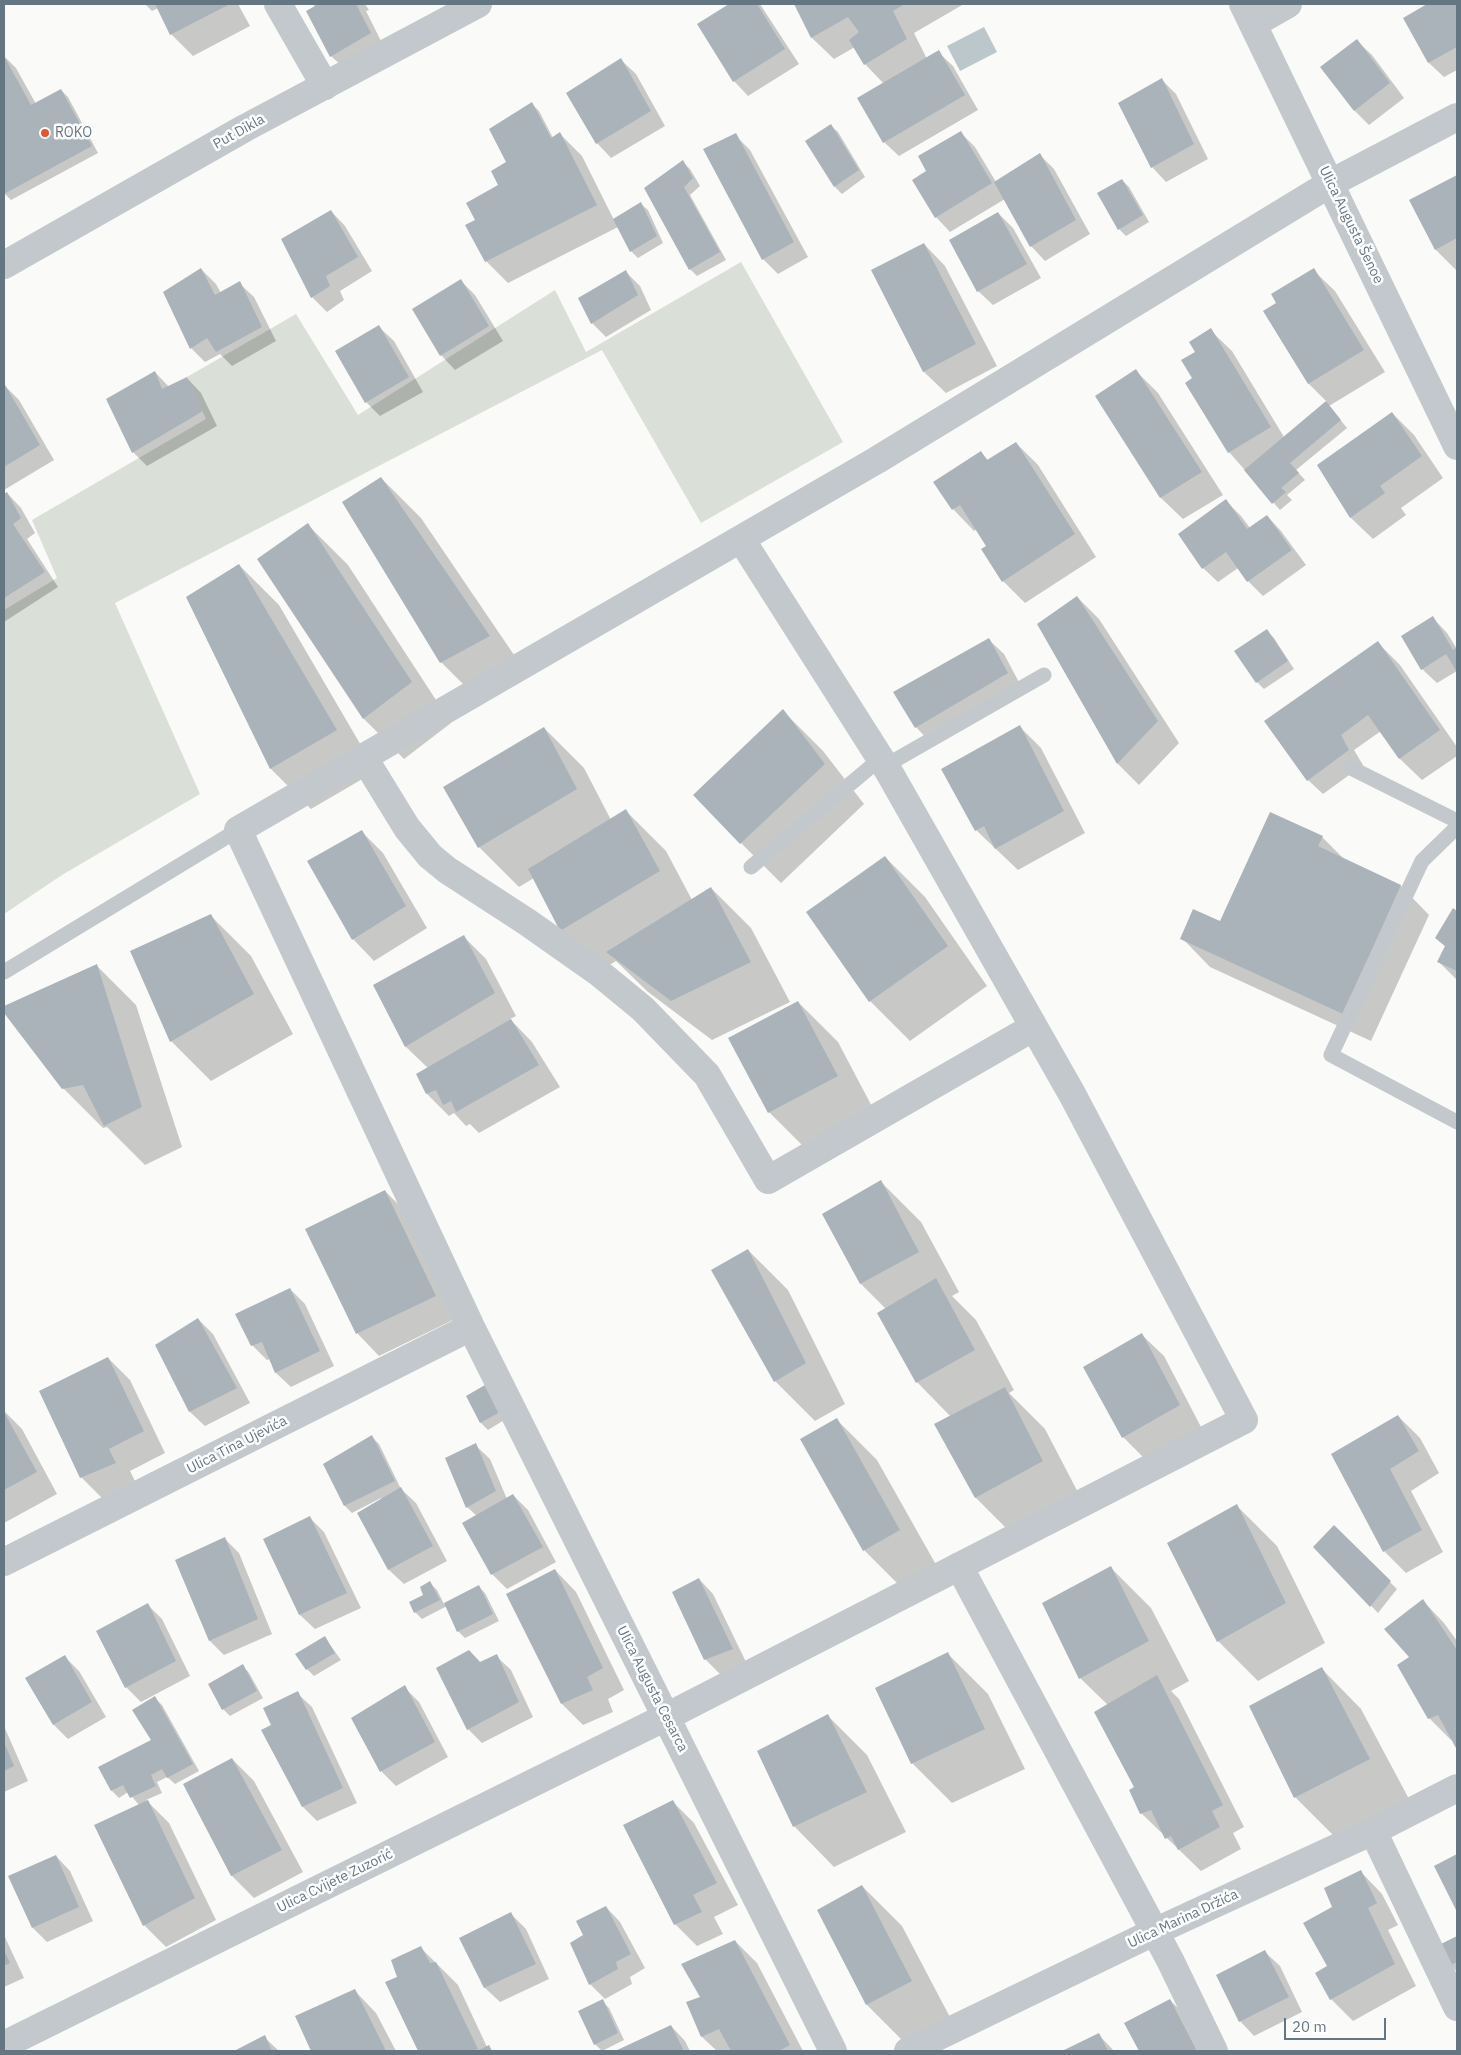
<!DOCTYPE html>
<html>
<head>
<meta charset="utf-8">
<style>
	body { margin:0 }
	#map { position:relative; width:1461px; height:2055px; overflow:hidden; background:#fafaf8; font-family:"IBM Plex Sans",sans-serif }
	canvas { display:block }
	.frame { position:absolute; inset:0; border:5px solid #657683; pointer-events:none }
	.scale { position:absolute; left:1284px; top:2018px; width:102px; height:22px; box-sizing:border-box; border:2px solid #657683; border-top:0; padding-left:6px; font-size:15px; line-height:18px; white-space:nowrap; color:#657683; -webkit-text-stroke:4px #fff; paint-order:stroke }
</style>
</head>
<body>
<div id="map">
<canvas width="1461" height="2055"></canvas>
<div class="frame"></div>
<div class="scale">20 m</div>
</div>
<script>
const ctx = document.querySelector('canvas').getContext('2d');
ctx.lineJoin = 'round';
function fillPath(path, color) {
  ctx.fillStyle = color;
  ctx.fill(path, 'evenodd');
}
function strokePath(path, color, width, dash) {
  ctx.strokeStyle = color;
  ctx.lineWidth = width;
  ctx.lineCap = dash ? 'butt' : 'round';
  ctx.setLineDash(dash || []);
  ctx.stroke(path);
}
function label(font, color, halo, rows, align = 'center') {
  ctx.font = font + ' "IBM Plex Sans",sans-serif';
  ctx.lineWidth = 5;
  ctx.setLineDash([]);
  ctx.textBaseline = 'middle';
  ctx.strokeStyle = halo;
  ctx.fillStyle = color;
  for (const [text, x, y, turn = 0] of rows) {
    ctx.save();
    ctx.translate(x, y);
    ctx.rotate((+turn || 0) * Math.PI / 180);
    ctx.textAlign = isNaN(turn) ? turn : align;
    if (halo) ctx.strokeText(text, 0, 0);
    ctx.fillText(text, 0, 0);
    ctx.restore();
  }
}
fillPath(new Path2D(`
	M741,262L843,442L701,523L602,350L115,603L200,794L62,875L4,914V610L57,578L32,520L206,419L187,377L296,314L358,415L555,290L586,352Z`), '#dadfd7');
fillPath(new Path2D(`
	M984,27L997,52L960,71L947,46Z`), '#bbc7cb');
fillPath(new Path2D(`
	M145,4H238L250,26L193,56L171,34L158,8L152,11Z
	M315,4H365L369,10L366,11L384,47L346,70L331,56Z
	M732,4H760L799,64L748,96L734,81L698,25Z
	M795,4H964L914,33L927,59L938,52L953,66L978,110L899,156L884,142V84L865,64L855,47L834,59L812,38Z
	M1430,4H1457V70L1444,77L1429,63L1404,18Z
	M1357,41L1372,55L1404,98L1369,125L1354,110Z
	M4,56L16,68L36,104L61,90L68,97L98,153L11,200L4,193Z
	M621,60L636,74L665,126L611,158L597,143Z
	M1162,80L1176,94L1208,159L1166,182L1152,167Z
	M532,104L539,111L553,138L560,134L582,156L614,220L641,204L648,210L663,243L638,258L631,251L618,227L508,283L486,261L477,221L500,186Z
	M831,126L838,132L865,177L842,194L835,187L807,142Z
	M960,132L975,147L996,182L1040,155L1054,169L1090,234L1045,261L1031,246L1005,199L950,232L936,217L928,171Z
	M735,135L750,150L808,257L778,274L763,259Z
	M683,162L690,169L700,186L690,195L726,260L697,276L690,269L645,189Z
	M1457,176V271L1436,250L1411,200Z
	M1122,180L1129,187L1149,222L1126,236L1119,229Z
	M331,211L345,226L372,271L340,291L344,300L327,312L312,297L282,239Z
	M998,213L1013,228L1041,278L993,305L978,291Z
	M924,244L945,266L997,366L946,393L924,372L872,271Z
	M201,269L216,284L221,293L239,283L254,297L276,341L232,366L220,354L205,362L191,348Z
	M1313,270L1335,291L1385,372L1329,406L1347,428L1296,470L1305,480L1287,495L1292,500L1280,510L1229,452L1187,383L1194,378L1196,352L1210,330L1232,351L1284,437L1327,402L1309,384L1265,312L1278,304Z
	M626,272L640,286L651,310L606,337L592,323Z
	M461,281L475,295L503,341L455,370L441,355Z
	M379,327L394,341L423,392L380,416L366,402Z
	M1136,371L1158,393L1223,495L1183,519L1161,498L1097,396Z
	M155,372L169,387L187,378L201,393L217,426L147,466L133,452Z
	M4,385L19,400L54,460L4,490Z
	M1392,413L1414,435L1443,478L1401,508L1406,515L1373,539L1351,518L1318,465Z
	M1016,443L1038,465L1096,557L1025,603L1003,581L988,546L977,529L974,531L953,509L981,453L989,461Z
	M381,478L421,518L529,677L481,702L441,662Z
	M7,493L21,508L35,533L27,539L58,587L4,622V495Z
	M1226,501L1241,516L1250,528L1267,516L1281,531L1306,565L1263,596L1248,581L1238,568L1218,582L1203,568Z
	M308,525L348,565L451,723L404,759L364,719L258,559Z
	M239,565L279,605L376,771L311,809L271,769L188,597Z
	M1077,597L1099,619L1179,743L1139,785L1118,764L1038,624Z
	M1433,618L1447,633L1457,649V671L1437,683L1422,669Z
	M1267,631L1274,638L1294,669L1264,689L1257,682L1236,651Z
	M989,640L1004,654L1022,688L930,742L916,727Z
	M1378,643L1400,665L1457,747V756L1422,780L1400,759L1381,731L1354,750L1363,765L1323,794L1308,780Z
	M783,711L823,751L864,804L781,883L741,843Z
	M1019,726L1041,748L1085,833L1018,870L976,830Z
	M544,728L584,768L611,820L626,811L666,851L692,900L711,888L751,928L790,1002L712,1040L648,992L616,961L601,970L561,930L534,878L519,887L479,847Z
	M361,831L383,853L427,928L374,961L353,939Z
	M1322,837L1345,860L1401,886L1429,915L1371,1041L1210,967L1182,938L1221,923Z
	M885,857L925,897L987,986L910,1041L870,1001Z
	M1453,910L1457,912V980L1438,961L1446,947L1436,938Z
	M211,916L251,956L293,1034L211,1081L171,1041L131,951Z
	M464,937L486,959L516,1016L510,1019L532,1042L560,1087L479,1133L470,1124L466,1126L454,1113L449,1116L427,1094L418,1074L428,1068L406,1047L375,986Z
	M96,965L136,1005L182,1147L145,1165L107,1127L103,1128L63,1088L4,1011V1007Z
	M798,1002L838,1042L877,1116L809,1152L769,1112Z
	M881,1182L921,1222L959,1292L952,1296L976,1320L1014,1390L1009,1393L1045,1429L1083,1502L1016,1538L976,1498L936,1424L951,1417L917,1382L886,1309L861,1284L823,1214Z
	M385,1191L407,1213L457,1318L379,1356L358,1334L307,1229Z
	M748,1250L788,1290L845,1404L815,1421L775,1381Z
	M290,1289L305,1304L334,1366L291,1387L276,1373L270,1359L267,1360L252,1345Z
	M198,1319L213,1334L250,1403L205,1426L190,1412L156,1345Z
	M1142,1335L1164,1356L1201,1427L1145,1459L1123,1437Z
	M108,1358L130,1380L165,1453L130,1471L137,1485L103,1499L81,1477Z
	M485,1386L506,1419L488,1430L481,1423L468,1397Z
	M4,1411L22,1429L57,1494L4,1523Z
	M1398,1416L1420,1438L1439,1473L1411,1491L1443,1552L1406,1573L1384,1551L1333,1454Z
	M837,1420L877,1460L939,1570L904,1590L864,1550Z
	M372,1437L379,1444L401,1489L416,1503L447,1561L404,1584L389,1570L359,1513L382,1500L381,1498L352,1513L345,1506L324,1465Z
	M475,1445L490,1459L507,1499L513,1495L528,1510L556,1562L507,1589L492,1574L477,1516L467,1507L446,1458Z
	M1237,1506L1277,1546L1325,1643L1258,1681L1218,1641Z
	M309,1517L324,1532L361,1608L315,1629L300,1615L264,1539Z
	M1334,1527L1397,1589L1378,1613L1315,1547Z
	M225,1539L239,1553L272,1634L224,1655L210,1641L176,1561Z
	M1111,1568L1151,1608L1189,1681L1171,1691L1179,1699L1244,1827L1233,1833L1241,1849L1201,1871L1141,1813L1136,1787L1108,1705L1080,1678Z
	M555,1570L576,1592L624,1690L608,1699L613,1712L583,1725L562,1704Z
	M699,1579L713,1594L747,1664L720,1674L705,1659Z
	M430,1583L437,1590L444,1604L478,1586L485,1593L499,1621L465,1638L458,1631L447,1606L422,1619L415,1612L411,1603L425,1595Z
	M1423,1601L1444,1623L1457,1641V1747L1453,1739L1451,1740L1429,1718L1411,1657Z
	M147,1604L162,1619L190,1676L141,1702L126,1687Z
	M325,1638L341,1660L314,1676L307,1669Z
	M948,1654L988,1694L1025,1769L952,1803L912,1763Z
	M496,1656L511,1670L533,1717L482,1743L468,1729Z
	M65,1657L79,1671L106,1717L68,1739L54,1725L27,1678Z
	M243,1666L249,1673L263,1698L230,1716L223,1709Z
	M1321,1668L1361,1709L1409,1799L1336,1838L1296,1798L1251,1707Z
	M404,1687L419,1702L448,1757L396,1786L382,1772L353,1719Z
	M297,1693L312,1707L357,1803L317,1821L303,1807L263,1730L273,1726Z
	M155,1698L162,1705L199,1771L175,1784L167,1777L157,1782L162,1793L146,1800L169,1823L216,1920L166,1947L144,1925L139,1805L128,1792L119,1798L112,1791L152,1741Z
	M827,1715L867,1755L906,1832L834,1867L794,1826L758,1752Z
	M4,1726L28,1781L4,1792Z
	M232,1759L254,1781L303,1872L254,1898L232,1876L184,1785Z
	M672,1801L694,1823L738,1905L714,1917L723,1934L697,1946L675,1924Z
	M56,1856L70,1871L93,1921L47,1942L33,1928Z
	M1457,1856V1910L1436,1867Z
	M1361,1872L1382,1894L1398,1925L1388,1930L1416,1986L1353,2021L1331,1999L1329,1967L1334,1908Z
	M862,1886L902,1926L952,2021L907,2045L867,2005Z
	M606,1907L620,1922L645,1968L630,1977L632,1984L605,1999L590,1984L584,1935Z
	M511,1914L526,1929L549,1979L500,2002L485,1988L461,1938Z
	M4,1935L24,1978L4,1987Z
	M1457,1938V1972L1451,1965L1441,1946Z
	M735,1941L757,1963L803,2051H717L702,2037L688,2003L702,1998Z
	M421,1948L458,1985L487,2047L493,2051H419L387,1983L399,1978Z
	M1265,1952L1280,1966L1302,2012L1254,2036L1240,2021Z
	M355,1991L376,2013L396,2051H312L296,2017Z
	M1170,2000L1185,2015L1203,2051H1140L1126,2023Z
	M602,2001L609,2008L624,2040L602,2051L595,2044Z
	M671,2026L685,2041L690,2051H618Z
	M1099,2035L1114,2051H1065Z
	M264,2037L279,2051H236Z`), '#0003');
fillPath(new Path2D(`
	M155,4H230L170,35Z
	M313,4H356L371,33L330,57L306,11L315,6Z
	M729,4H757L785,49L733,82L697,24Z
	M794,4H905L893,11L907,39L864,65L849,40L859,32L848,17L811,38Z
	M1427,4H1457V47L1428,63L1403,18Z
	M1357,39L1390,83L1354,111L1320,67Z
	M939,50L965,95L883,143L857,98Z
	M4,56L31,105L61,89L92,146L4,194Z
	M621,58L651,111L596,144L566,93Z
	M1162,78L1194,144L1151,168L1118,103Z
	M532,102L551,138L560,132L597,205L485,262L465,225L475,220L466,203L498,185L491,171L506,162L489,129Z
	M831,124L859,170L834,187L805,141Z
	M961,131L992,183L935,218L912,180L926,171L918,156Z
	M736,133L794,242L762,260L703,149Z
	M1040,153L1076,220L1030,247L994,182Z
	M683,160L693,178L684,187L720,252L689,270L644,188Z
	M1457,175V238L1435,250L1409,200Z
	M1122,179L1143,215L1118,230L1097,193Z
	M641,202L657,236L630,252L613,219Z
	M331,210L358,257L326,276L330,286L311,298L281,239Z
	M998,212L1027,264L977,292L949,240Z
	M924,243L976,344L923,372L871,270Z
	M201,268L215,295L240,281L262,327L216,352L207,338L190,349L163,292Z
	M1314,268L1364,350L1308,384L1263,311L1276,303L1271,294Z
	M626,270L638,295L591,324L578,298Z
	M461,279L489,326L440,356L412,309Z
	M379,325L409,377L365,403L335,351Z
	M1211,328L1271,427L1228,453L1185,383L1192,378L1181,360L1195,352L1189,342Z
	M1136,369L1202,472L1160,498L1095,396Z
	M155,371L162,389L187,377L203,411L132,453L106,399Z
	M4,383L40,445L4,467Z
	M1326,401L1341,420L1290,463L1299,473L1281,488L1286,492L1272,504L1244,470Z
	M1392,412L1422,456L1380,486L1385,493L1350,518L1317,465Z
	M1016,442L1075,534L1002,582L981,549L986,546L960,505L952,510L933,482L981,451L987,460Z
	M381,477L490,636L440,663L342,502Z
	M7,492L21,518L13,524L45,572L4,598V494Z
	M1226,499L1247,529L1267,515L1292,550L1247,582L1226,552L1202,569L1178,534Z
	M308,523L412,682L363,719L257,559Z
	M239,564L337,730L270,769L186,597Z
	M1077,596L1158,721L1117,764L1037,624Z
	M1433,616L1453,650L1457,647V672L1446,654L1421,670L1401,636Z
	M1267,629L1288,661L1256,683L1234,651Z
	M989,638L1008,673L915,728L893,692Z
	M1378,641L1440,730L1399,759L1368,715L1341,735L1349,750L1307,781L1264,721Z
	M783,709L825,764L740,844L693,795Z
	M1020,725L1064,811L995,849L984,826L975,831L941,769Z
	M544,727L577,789L478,848L443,787Z
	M626,809L660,871L560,931L528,869Z
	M1270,812L1323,836L1318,846L1401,885L1343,1014L1180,939L1193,909L1220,921Z
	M362,830L406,906L352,940L307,861Z
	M885,856L948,946L869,1002L806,912Z
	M711,887L751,962L671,1001L606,952Z
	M1453,908L1457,911V971L1437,962L1445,946L1435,938Z
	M211,914L254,994L170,1042L130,951Z
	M464,935L495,993L405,1047L373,985Z
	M97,964L142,1107L104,1126L83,1085L62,1089L4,1013V1006Z
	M798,1001L838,1076L768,1113L728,1038Z
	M511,1019L539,1065L456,1112L451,1101L443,1105L436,1090L426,1094L416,1074Z
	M881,1180L919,1252L860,1284L822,1214Z
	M385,1190L436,1296L356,1334L305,1229Z
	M748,1249L806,1363L774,1382L711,1270Z
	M936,1278L975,1350L916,1383L877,1313Z
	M290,1288L320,1351L275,1373L262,1342L251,1346L235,1314Z
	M198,1318L237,1388L189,1412L155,1345Z
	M1142,1333L1180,1405L1122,1438L1083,1367Z
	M108,1357L144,1431L109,1449L116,1463L80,1478L39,1391Z
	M485,1385L500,1412L480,1423L466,1396Z
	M1005,1387L1043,1461L975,1498L934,1424Z
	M4,1412L37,1472L4,1490Z
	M1398,1415L1419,1451L1390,1469L1422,1530L1383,1552L1331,1454Z
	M837,1418L900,1530L863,1551L800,1439Z
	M372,1435L395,1481L344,1506L323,1464Z
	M476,1443L496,1491L466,1508L445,1458Z
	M401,1487L433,1546L388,1570L357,1513Z
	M513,1494L543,1547L491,1575L462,1523Z
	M1237,1504L1286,1603L1217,1642L1167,1543Z
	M310,1516L347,1593L299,1615L263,1539Z
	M1334,1525L1391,1581L1370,1607L1313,1547Z
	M225,1537L258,1619L209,1641L175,1560Z
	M1111,1566L1149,1641L1079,1679L1042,1603Z
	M555,1569L603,1668L587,1677L593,1690L561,1704L506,1594Z
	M699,1578L733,1649L704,1660L672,1592Z
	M430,1581L440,1600L414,1613L409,1602L423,1595L420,1587Z
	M479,1585L493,1614L457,1632L444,1603Z
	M1423,1599L1457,1650V1750L1438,1715L1428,1719L1397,1665L1409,1657L1384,1629Z
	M148,1603L176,1661L125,1688L96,1631Z
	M325,1636L335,1653L306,1670L295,1654Z
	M469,1650L480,1662L497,1654L519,1702L467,1730L436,1668Z
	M948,1652L985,1729L911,1764L875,1688Z
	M65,1655L92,1702L53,1725L25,1678Z
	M243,1664L257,1691L222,1710L208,1684Z
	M1322,1667L1370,1759L1294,1798L1249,1706Z
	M1157,1675L1223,1805L1212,1811L1220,1827L1178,1850L1171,1836L1165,1839L1151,1810L1140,1814L1129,1790L1134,1787L1094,1712Z
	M405,1685L435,1742L380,1772L351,1718Z
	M298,1691L343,1788L302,1807L261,1730L271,1725L263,1708Z
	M155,1696L193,1764L167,1778L162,1769L151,1775L156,1786L130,1798L123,1785L111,1791L98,1767L151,1740L132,1710Z
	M828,1714L867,1792L793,1827L757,1751Z
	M4,1742L14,1766L4,1771Z
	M232,1758L282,1850L231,1876L183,1784Z
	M148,1800L195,1898L143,1926L94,1825Z
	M673,1800L717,1883L693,1895L702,1912L674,1925L623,1825Z
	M1457,1854V1912L1434,1866Z
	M56,1855L79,1907L32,1928L8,1876Z
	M1361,1870L1377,1903L1368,1908L1395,1964L1330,2000L1315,1973L1327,1966L1303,1923L1332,1907L1324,1888Z
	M862,1885L912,1981L866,2005L817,1910Z
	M606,1906L631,1954L616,1962L618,1969L589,1985L570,1943L583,1935L576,1921Z
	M511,1912L536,1964L484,1988L459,1938Z
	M1457,1936V1962L1449,1966L1439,1945Z
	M735,1940L790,2045L779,2051H731L719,2029L701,2037L686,2002L700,1997L681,1964Z
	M421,1946L430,1963L436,1962L478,2049L472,2051H418L385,1982L397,1977L391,1960Z
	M4,1950L10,1963L4,1966Z
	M1265,1950L1289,1997L1239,2022L1216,1975Z
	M355,1989L386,2051H311L295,2016Z
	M603,1999L618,2033L594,2045L578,2011Z
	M1170,1999L1196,2049L1193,2051H1139L1124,2023Z
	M671,2025L684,2051H615Z
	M1099,2033L1108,2051H1062Z
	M265,2035L272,2051H234Z
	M489,2045L492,2051H477Z`), '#aab3b9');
strokePath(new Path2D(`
	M885,766L1044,675
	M1349,767L1457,821
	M1457,827L1422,861L1331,1055L1457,1122
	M751,867L880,759
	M4,972L238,830`), '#c3c8cc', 15);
strokePath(new Path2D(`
	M278,4L325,86
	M1243,4L1457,446
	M1253,24L1288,4
	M364,758L407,828L430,856L447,870L527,922L598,972L643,1009L707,1075L768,1180L1034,1027
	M4,1562L471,1327
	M959,1566L1170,1960L1214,2051
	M1373,1831L1457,2007
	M4,2045L666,1717L1244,1420L1072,1094L889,772L741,539
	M833,2051L471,1327L238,830L877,460L1331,183L1457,117
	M908,2051L1154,1932L1373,1831L1457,1788`), '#c3c8cc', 28);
strokePath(new Path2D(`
	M4,265L245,128L478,4`), '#c3c8cc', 28);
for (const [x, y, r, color] of [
	[45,133,5,"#e4572e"]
]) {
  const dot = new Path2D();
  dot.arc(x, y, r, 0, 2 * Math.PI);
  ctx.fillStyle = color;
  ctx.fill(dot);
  strokePath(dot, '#fff', 2);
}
label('14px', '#657683', '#fff', [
	["Put Dikla",239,132,-29],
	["Ulica Augusta Šenoe",1351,225,64],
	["Ulica Tina Ujevića",237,1445,-27],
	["Ulica Augusta Cesarca",652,1689,63],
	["Ulica Cvijete Zuzorić",335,1881,-26],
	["Ulica Marina Držića",1183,1919,-25]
]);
label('14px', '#657683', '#fff', [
	["ROKO",55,133]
], 'left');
</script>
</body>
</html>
